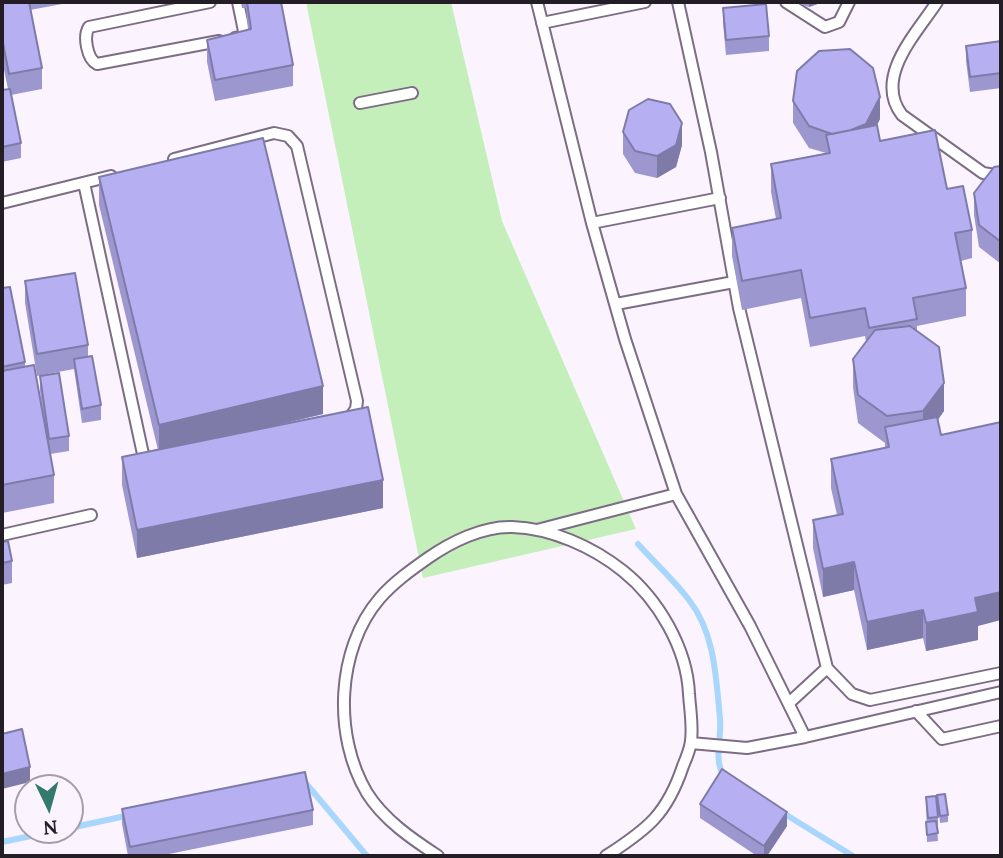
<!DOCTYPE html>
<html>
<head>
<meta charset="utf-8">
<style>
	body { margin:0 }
	#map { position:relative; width:1003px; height:858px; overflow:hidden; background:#fbf4fe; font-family:Lora,serif }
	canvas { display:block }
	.frame { position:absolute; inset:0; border:4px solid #231d26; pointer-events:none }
	.north { position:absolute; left:14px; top:774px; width:70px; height:70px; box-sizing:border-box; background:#fbf4fe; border:2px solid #a59ea8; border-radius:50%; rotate:175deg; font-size:19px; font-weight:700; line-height:28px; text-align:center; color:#231d26 }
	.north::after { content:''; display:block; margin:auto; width:24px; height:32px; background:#34796d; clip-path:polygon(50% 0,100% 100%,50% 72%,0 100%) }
</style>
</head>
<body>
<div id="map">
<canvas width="1003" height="858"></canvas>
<div class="frame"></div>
<div class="north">N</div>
</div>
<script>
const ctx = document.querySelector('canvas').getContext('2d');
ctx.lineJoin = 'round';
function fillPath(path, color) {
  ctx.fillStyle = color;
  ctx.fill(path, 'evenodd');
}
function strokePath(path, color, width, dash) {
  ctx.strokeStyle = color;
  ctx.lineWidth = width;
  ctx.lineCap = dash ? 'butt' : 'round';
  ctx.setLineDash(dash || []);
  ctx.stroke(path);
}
fillPath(new Path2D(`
	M306,2H451L502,221L636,529L423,578Z`), '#c4efbb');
strokePath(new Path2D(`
	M638,544C654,562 674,580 689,600C715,633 716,678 720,719C722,739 713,759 724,776
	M304,781L367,856
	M780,811L853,856
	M70,828L130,815
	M2,842L60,830`), '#a9d6fb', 6);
const lane = new Path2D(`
	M210,2L89,27C83,36 87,59 97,64L219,41
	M537,2L592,223L625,339L676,494L750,626L805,737L1001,692
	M678,2L711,152L739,308L827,668L789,703
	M786,2L825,27L839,22L849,2
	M937,2C917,33 873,77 902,115L983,173L1001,176
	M542,23L645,2
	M235,38L241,37L244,31L238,2
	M360,103L412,93
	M174,159L274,133L288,136L297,146L357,401L356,409L348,420
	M84,183L143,454L152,461
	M2,203L111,176
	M592,223L720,198
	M616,304L734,282
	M537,530L676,494
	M2,535L91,515
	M827,668L852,694L870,700L1001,673
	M916,711L942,739L1001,726
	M691,743L747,748L805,737
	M438,856C412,839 384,820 367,793C333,736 336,649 380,598C394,582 411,570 428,558C451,542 483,526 512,527C551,528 593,547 623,571C658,599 687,648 689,694C690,709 693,726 691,741C690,750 686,759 683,766C667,814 648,829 606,856`);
strokePath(lane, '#7c6d84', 14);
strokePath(lane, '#fff', 10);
fillPath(new Path2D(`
	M2,2H73L30,10L42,68V89L11,95L21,143V158L2,162V90L8,89L2,60Z
	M241,2H281L293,65V86L215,101L207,62V40L248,30L246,8H242Z
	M794,2H823L809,7Z
	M723,8L769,36V51L726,55L723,23Z
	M1001,45V88L970,92L966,61V46Z
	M793,101L880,119L877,125L880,141L947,189L972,230V258L961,261L966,288V316L917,326V331L944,411L938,420L978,626V640L926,651L923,638L867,650L854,590L823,597L813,548V520L837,515L831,488V459L885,448V443L858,423L853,387V359L866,342L865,336L810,347L801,298L742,310L732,256V228L776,219L771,192V164L826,153L809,148L793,123Z
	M623,132L682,145L676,167L657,178L635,173L623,154Z
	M1001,166V264L979,247L974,215V193Z
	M99,177L323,414L278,425L383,508L137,558L122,485V457L158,450L99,205Z
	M25,281L88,345V356L101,405V420L82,423L74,369L37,376L25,303Z
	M2,288L25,362V367L44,420L40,391V376L69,436V451L50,454L54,475V503L2,513Z
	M2,542L12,561V583L2,585Z
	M937,795L948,815V822L940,823Z
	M926,797L938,817V825H937L938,841L927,842Z
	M700,804L787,826L767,856H757L700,818Z
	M122,809L313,810V825L159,856H128L122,824Z`), '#9d97d0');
fillPath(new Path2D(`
	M809,2H823L809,7Z
	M880,97V119L866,146L838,135Z
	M682,123V145L676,167L657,178V156Z
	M944,383V411L923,439V411Z
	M323,386V414L159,453V425Z
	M383,480V508L137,558V530Z
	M854,562V590L823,597V569Z
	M1001,592V620L978,626V640L926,651V623L975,598Z
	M923,610V638L867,650V622Z
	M30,767V782L2,789V774Z
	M787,812V826L767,856H764V846Z`), '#7f7ba9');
const building = new Path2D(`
	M2,2H29L42,68L9,74L2,38Z
	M247,2H281L293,65L215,80L207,40L251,29Z
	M766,4L769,36L726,40L723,8Z
	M1001,41V73L970,77L966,46Z
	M850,49L873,68L880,97L866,124L851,130L832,134L809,126L793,101L797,71L819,51Z
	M10,89L21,143L2,147V90Z
	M648,99L670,104L682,123L676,145L657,156L635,151L623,132L629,110Z
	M877,125L880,141L935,130L947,189L963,186L972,230L955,233L966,288L913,298L917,319L869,328L865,308L810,318L801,270L742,281L732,228L781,218L771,164L830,153L826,135Z
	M263,138L323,386L159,425L99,177Z
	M1001,166V242L979,225L974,193L994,167Z
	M75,273L88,345L37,354L25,281Z
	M10,287L25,362L2,367V288Z
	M910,326L939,347L944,383L923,411L887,416L858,395L853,359L875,330Z
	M92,356L101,405L82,409L74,359Z
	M34,365L54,475L2,485V371Z
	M59,373L69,436L49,439L40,376Z
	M368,407L383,480L137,530L122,457Z
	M937,417L941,435L1001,422V592L975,598L978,612L926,623L923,610L867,622L854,562L823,569L813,520L843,514L831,459L889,447L885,427Z
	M8,541L12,561L2,563V542Z
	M22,729L30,767L2,774V734Z
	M722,769L787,812L764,846L700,804Z
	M305,772L313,810L130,847L122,809Z
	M945,794L948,815L940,816L937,795Z
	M936,796L938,817L928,818L926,797Z
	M936,821L938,833L927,835L926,822Z`);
fillPath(building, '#b6b0f2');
strokePath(building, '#7f7ba9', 2);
</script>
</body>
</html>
